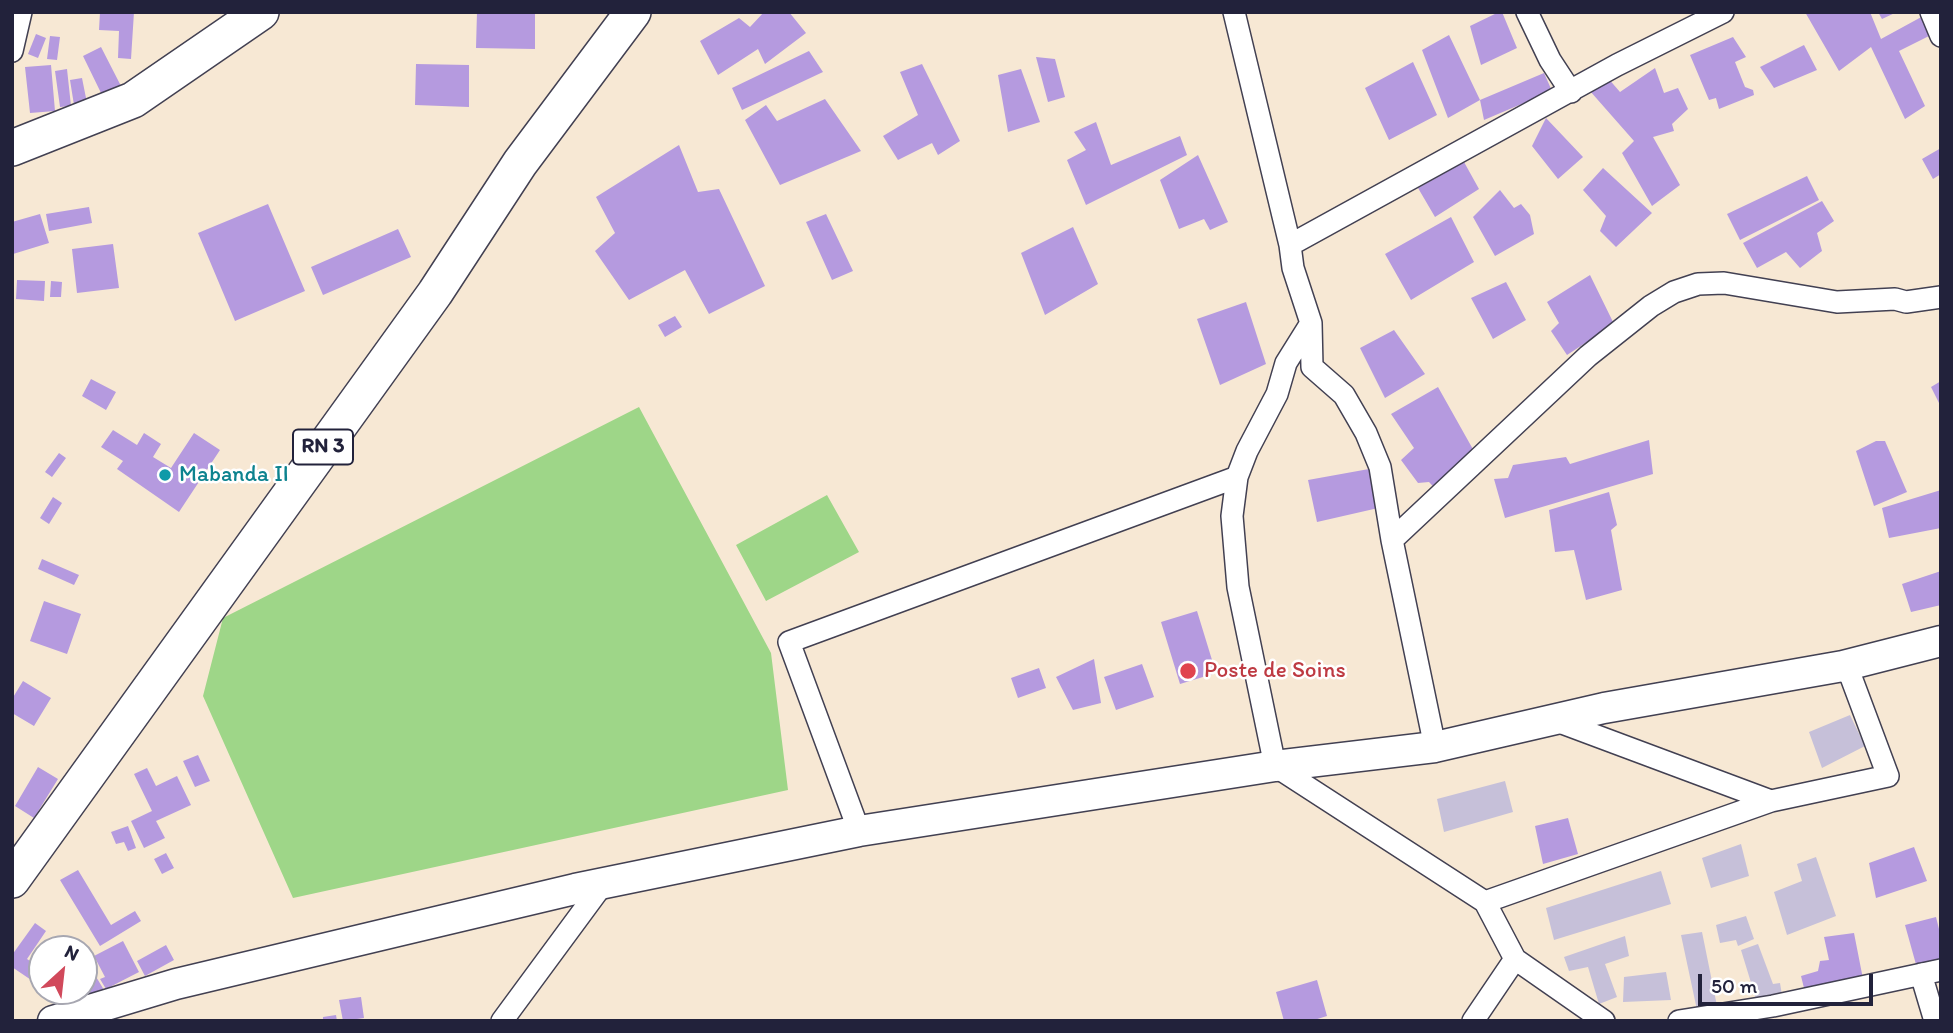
<!DOCTYPE html>
<html>
<head>
<meta charset="utf-8">
<style>
	body { margin:0 }
	#map { position:relative; width:1953px; height:1033px; overflow:hidden; background:#f7e8d4; font-family:Itim,sans-serif }
	canvas { display:block }
	.frame { position:absolute; inset:0; border:14px solid #22223b; pointer-events:none }
	.north { position:absolute; left:28px; top:935px; width:70px; height:70px; box-sizing:border-box; background:#fff; border:2px solid #a7a7b1; border-radius:50%; rotate:27deg; font-size:19px; font-weight:700; line-height:28px; text-align:center; color:#22223b }
	.north::after { content:''; display:block; margin:auto; width:24px; height:32px; background:#d1495b; clip-path:polygon(50% 0,100% 100%,50% 72%,0 100%) }
	.scale { position:absolute; left:1698px; top:974px; width:175px; height:32px; box-sizing:border-box; border:4px solid #22223b; border-top:0; padding-left:9px; font-size:21px; line-height:24px; white-space:nowrap; color:#22223b; -webkit-text-stroke:5px #fff; paint-order:stroke }
</style>
</head>
<body>
<div id="map">
<canvas width="1953" height="1033"></canvas>
<div class="frame"></div>
<div class="north">N</div>
<div class="scale">50 m</div>
</div>
<script>
const ctx = document.querySelector('canvas').getContext('2d');
ctx.lineJoin = 'round';
function fillPath(path, color) {
  ctx.fillStyle = color;
  ctx.fill(path, 'evenodd');
}
function strokePath(path, color, width, dash) {
  ctx.strokeStyle = color;
  ctx.lineWidth = width;
  ctx.lineCap = dash ? 'butt' : 'round';
  ctx.setLineDash(dash || []);
  ctx.stroke(path);
}
function label(font, color, halo, rows, align = 'center') {
  ctx.font = font + ' Itim,sans-serif';
  ctx.lineWidth = 5;
  ctx.setLineDash([]);
  ctx.textBaseline = 'middle';
  ctx.strokeStyle = halo;
  ctx.fillStyle = color;
  for (const [text, x, y, turn = 0] of rows) {
    ctx.save();
    ctx.translate(x, y);
    ctx.rotate((+turn || 0) * Math.PI / 180);
    ctx.textAlign = isNaN(turn) ? turn : align;
    if (halo) ctx.strokeText(text, 0, 0);
    ctx.fillText(text, 0, 0);
    ctx.restore();
  }
}
fillPath(new Path2D(`
	M1850,715L1865,746L1822,768L1809,732Z
	M1505,781L1513,812L1444,832L1437,799Z
	M1741,844L1749,876L1711,888L1702,858Z
	M1816,857L1836,916L1787,935L1774,892L1802,881L1797,864Z
	M1661,871L1671,904L1554,940L1546,908Z
	M1746,916L1754,939L1738,946L1736,940L1720,943L1716,925Z
	M1702,932L1717,1006L1697,1010L1681,935Z
	M1625,936L1629,956L1605,964L1617,997L1599,1004L1588,967L1569,971L1564,957Z
	M1758,944L1773,984L1780,983L1782,995L1756,999L1741,950Z
	M1666,972L1671,1000L1623,1002L1624,977Z`), '#c6c0d9');
fillPath(new Path2D(`
	M639,407L771,653L788,790L293,898L203,696L223,618Z
	M827,495L859,552L766,601L736,545Z`), '#9ed688');
fillPath(new Path2D(`
	M100,12H134L131,59L118,58L119,31L99,30Z
	M477,12H535V49L476,48Z
	M764,12H789L806,33L765,64L758,49L718,75L700,41L739,18L750,27Z
	M1499,12H1502L1517,48L1481,65L1470,26Z
	M1805,12H1870L1881,39L1925,15L1933,34L1899,51L1925,106L1905,119L1871,47L1839,71Z
	M1878,12H1897L1882,19Z
	M36,34L46,38L38,58L28,54Z
	M1449,35L1480,100L1544,73L1552,91L1484,120L1480,100L1448,118L1422,50Z
	M50,36L60,37L57,60L47,59Z
	M1733,37L1746,57L1735,62L1745,87L1753,90L1754,95L1719,109L1716,98L1709,100L1690,55Z
	M1804,45L1817,70L1774,88L1760,67Z
	M101,47L121,86L102,95L83,56Z
	M809,51L823,72L742,110L732,88Z
	M1036,57L1055,59L1065,97L1048,102Z
	M1413,62L1437,115L1389,140L1365,88Z
	M416,64L469,65V107L415,105Z
	M922,64L960,141L938,155L932,143L898,160L883,136L918,115L900,72Z
	M51,65L55,111L30,113L25,67Z
	M1655,68L1664,93L1678,88L1688,109L1672,124L1674,131L1653,137L1680,185L1652,206L1622,153L1634,141L1590,91L1607,77L1620,92Z
	M67,69L71,106L60,107L55,71Z
	M1021,69L1040,122L1008,132L998,75Z
	M82,78L87,103L74,105L70,80Z
	M825,99L861,151L780,185L745,120L766,105L777,121Z
	M1546,118L1583,157L1558,179L1532,146Z
	M1096,122L1111,165L1180,136L1187,155L1086,205L1067,160L1086,150L1074,132Z
	M679,145L698,192L719,189L765,286L709,314L685,270L629,300L595,251L615,233L596,197Z
	M1941,148V174L1933,179L1922,159Z
	M1198,155L1228,222L1210,230L1204,219L1179,229L1160,180Z
	M1464,162L1479,189L1435,217L1418,188Z
	M1603,168L1652,213L1616,247L1600,231L1606,216L1583,190Z
	M1807,176L1819,200L1740,240L1727,214Z
	M1500,190L1514,208L1521,204L1530,215L1534,234L1495,256L1473,217Z
	M1822,201L1834,221L1817,233L1822,251L1800,268L1786,252L1757,268L1743,243Z
	M268,204L305,291L235,321L198,233Z
	M89,207L92,223L49,231L46,214Z
	M40,214L49,243L13,254L12,222Z
	M826,214L853,271L832,280L806,222Z
	M1451,217L1474,262L1411,300L1385,254Z
	M1073,227L1098,284L1045,315L1021,253Z
	M398,229L411,257L323,295L311,267Z
	M113,244L119,288L77,293L72,249Z
	M1590,275L1614,324L1567,355L1551,331L1559,323L1547,302Z
	M17,280L45,281L44,301L16,299Z
	M51,281L62,282L61,297H50Z
	M1506,282L1526,320L1493,339L1471,298Z
	M1246,302L1266,364L1220,385L1197,319Z
	M675,316L682,327L665,337L658,325Z
	M1394,330L1425,374L1385,398L1360,348Z
	M91,379L116,392L106,410L82,396Z
	M1941,381V407L1931,387Z
	M1438,387L1479,460L1441,495L1429,482L1418,483L1401,460L1414,448L1391,414Z
	M113,430L137,445L144,433L161,444L153,457L171,468L194,433L220,450L179,512L117,469L123,461L101,447Z
	M1649,440L1653,474L1505,518L1494,479L1508,478L1513,465L1566,457L1570,464Z
	M1876,441H1885L1907,492L1874,506L1856,451Z
	M59,453L66,458L52,477L45,472Z
	M1380,467L1387,506L1317,522L1308,480Z
	M1941,490V528L1889,538L1882,508Z
	M1609,492L1617,525L1611,530L1622,590L1586,600L1574,550L1555,552L1549,510Z
	M53,497L62,503L49,524L40,518Z
	M42,559L79,575L74,585L38,569Z
	M1941,571V605L1911,612L1902,584Z
	M44,601L81,614L67,654L30,641Z
	M1197,611L1216,673L1180,684L1161,622Z
	M1094,659L1101,703L1073,710L1056,677Z
	M1142,664L1154,697L1116,710L1104,677Z
	M1039,668L1046,688L1018,698L1011,678Z
	M23,681L51,698L34,726L12,713V699Z
	M198,755L210,781L195,787L183,761Z
	M38,767L58,779L34,818L15,806Z
	M147,768L156,786L177,776L191,805L156,821L165,838L144,848L131,821L152,811L134,774Z
	M1568,818L1578,854L1543,864L1535,826Z
	M128,826L136,848L128,851L124,842L116,844L111,832Z
	M1914,847L1927,881L1876,898L1869,863Z
	M166,853L174,868L162,874L154,859Z
	M78,870L111,925L135,911L141,921L100,946L60,880Z
	M1936,917L1941,937V963L1917,968L1905,925Z
	M35,923L46,931L27,959L42,969L40,986L12,967V955Z
	M1854,933L1863,979L1804,988L1801,976L1818,971L1820,961L1829,960L1824,937Z
	M123,941L139,972L106,989L100,979L105,977L94,956Z
	M166,945L174,960L145,976L137,961Z
	M95,975L104,990L59,1008L52,996L60,991H84V981Z
	M1317,980L1327,1016L1311,1021H1284L1276,992Z
	M361,997L364,1018L343,1021L339,1000Z
	M336,1015L337,1021H323V1017Z`), '#b59adf');
const minor = new Path2D(`
	M1234,12L1290,245L1293,268L1311,323L1312,367L1344,395L1366,433L1380,467L1392,540L1435,747
	M1527,12L1550,60L1571,92
	M1931,12L1941,36
	M12,51L21,12
	M1290,245L1617,65L1723,12
	M1311,323L1286,363L1277,394L1247,451L1237,477L1232,516L1238,587L1275,766L1485,902L1515,959L1604,1021
	M1392,540L1588,356L1651,306L1674,292L1698,284L1724,283L1837,302L1895,299L1906,302L1941,297
	M1554,720L1771,801L1888,776L1851,677L1843,666
	M859,831L789,642L1237,477
	M1485,902L1771,801
	M1921,974L1935,1021
	M502,1021L603,884
	M1473,1021L1515,959
	M1679,1021L1773,1006L1941,970`);
const secondary = new Path2D(`
	M53,1021L176,984L398,931L575,889L859,831L1275,766L1435,747L1604,708L1843,666L1941,641`);
const trunk = new Path2D(`
	M12,148L133,100L261,12
	M12,880L435,293L520,163L633,12`);
strokePath(minor, '#424052', 24);
strokePath(secondary, '#424052', 33);
strokePath(trunk, '#424052', 38);
strokePath(minor, '#fff', 21);
strokePath(secondary, '#fff', 30);
strokePath(trunk, '#fff', 35);
for (const [x, y, r, color] of [
	[165,475,7,"#0f9aa8"],
	[1188,671,9,"#e0444e"]
]) {
  const dot = new Path2D();
  dot.arc(x, y, r, 0, 2 * Math.PI);
  ctx.fillStyle = color;
  ctx.fill(dot);
  strokePath(dot, '#fff', 2.5);
}
for (const [x, y, w] of [
	[323,447,60]
]) {
  const box = new Path2D();
  box.roundRect(x - w / 2, y - 17.5, w, 35, 5);
  ctx.fillStyle = '#fff';
  ctx.fill(box);
  strokePath(box, '#22223b', 2);
}
label('bold 21px', '#22223b', null, [
	["RN 3",323,447]
]);
label('23px', '#0d838f', '#fff', [
	["Mabanda II",179,475]
], 'left');
label('23px', '#be3a42', '#fff', [
	["Poste de Soins",1204,671]
], 'left');
</script>
</body>
</html>
